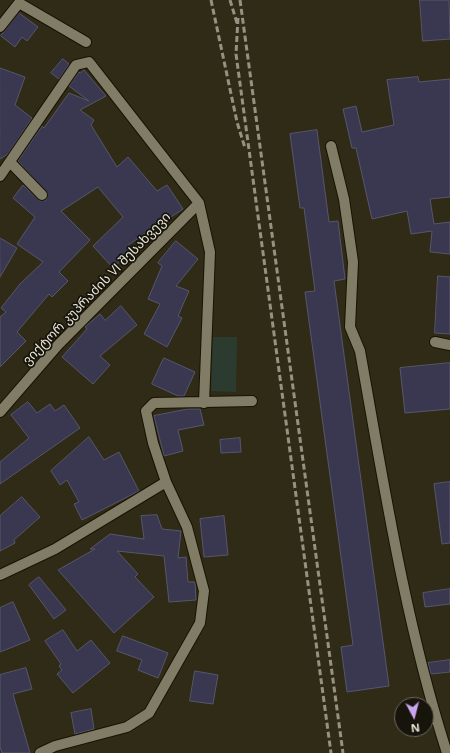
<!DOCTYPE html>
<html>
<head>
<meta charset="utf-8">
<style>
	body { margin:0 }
	#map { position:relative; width:450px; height:753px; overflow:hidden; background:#302b17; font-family:"Open Sans",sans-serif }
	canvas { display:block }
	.north { position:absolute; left:394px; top:697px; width:40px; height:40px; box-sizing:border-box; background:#16140b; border:1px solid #6b685e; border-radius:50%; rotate:173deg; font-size:11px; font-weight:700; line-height:16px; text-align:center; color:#eae7da }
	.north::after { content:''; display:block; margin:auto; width:14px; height:18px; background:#c8a6ef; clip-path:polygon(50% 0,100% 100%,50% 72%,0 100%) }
</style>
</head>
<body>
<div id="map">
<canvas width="450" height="753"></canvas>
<div class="north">N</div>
</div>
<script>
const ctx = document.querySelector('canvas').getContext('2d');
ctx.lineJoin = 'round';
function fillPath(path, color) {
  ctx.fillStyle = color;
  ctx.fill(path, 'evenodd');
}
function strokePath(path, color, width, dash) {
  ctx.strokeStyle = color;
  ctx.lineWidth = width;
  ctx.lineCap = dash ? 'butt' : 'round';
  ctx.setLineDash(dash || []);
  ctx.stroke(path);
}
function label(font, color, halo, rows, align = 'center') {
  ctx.font = font + ' "Open Sans","Noto Sans Georgian",sans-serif';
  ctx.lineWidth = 3.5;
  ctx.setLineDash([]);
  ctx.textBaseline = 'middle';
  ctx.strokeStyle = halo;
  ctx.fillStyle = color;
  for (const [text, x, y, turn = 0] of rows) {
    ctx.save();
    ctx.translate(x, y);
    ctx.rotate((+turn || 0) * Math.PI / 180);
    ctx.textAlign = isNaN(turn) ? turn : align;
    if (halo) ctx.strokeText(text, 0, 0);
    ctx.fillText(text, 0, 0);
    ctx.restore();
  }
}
fillPath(new Path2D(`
	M213,337H237L236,392L211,391Z`), '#2b3b2f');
const building = new Path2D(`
	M420,0H449L450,39L423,41Z
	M19,13L38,27L27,41L22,37L15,47L1,36Z
	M63,59L69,64L59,79L51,73Z
	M0,68L25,77L15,105L32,118L8,154L0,159Z
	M84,70L106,96L80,110L94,120L91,125L117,167L128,157L157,191L167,185L183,209L128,245L132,250L113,268L93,246L123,217L98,187L61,211L90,240L59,272L68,281L52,297L49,294L17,332L26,341L0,367V317L6,312L1,308L20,284L43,262L17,244L35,217L13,198L23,185L40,201L46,200L48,194L18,161L42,126L44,128L69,93L89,101L69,86L79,72L80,73Z
	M418,77L419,82L450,79V197L430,199L434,224L450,222V254L430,252L432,231L411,234L407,211L372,219L356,148H352L343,109L356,106L362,132L394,125L387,80Z
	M317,130L329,222L338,221L345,279L334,281L389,686L347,692L341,647L353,645L305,292L315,291L304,208H300L290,134Z
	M0,238L17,248L0,277Z
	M176,241L198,259L176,286L189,291L178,316L182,318L167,347L144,334L160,304L148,299L162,266L158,263Z
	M438,276L450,277V334L435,333Z
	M121,306L137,325L100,356L110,365L93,384L62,357L87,329L85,327L100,314L105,320Z
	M164,358L195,372L184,396H178L152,384Z
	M450,363V409L405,413L400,368Z
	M28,402L37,413L50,404L55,411L64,405L80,428L0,484V462L29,438L11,415Z
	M188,409H200L204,425L178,430L183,451L164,456L154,416Z
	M89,437L104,460L119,452L139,491L82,520L74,504L79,502L67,480L60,485L51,471Z
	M240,438L241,452L221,453L220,440Z
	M450,482V543L442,544L434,484Z
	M22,497L40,517L14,540L15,543L0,551V516Z
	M157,515L162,529L181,531L178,558L186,557L188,582H195L196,600L169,602L164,556L117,551L138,574L135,577L154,597L114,633L58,570L95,549H90L110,534L144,539L141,516Z
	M224,516L228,555L204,557L200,519Z
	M39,577L66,610L54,619L29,585Z
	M450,589V604L425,607L423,593Z
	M13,602L30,640L0,652V608Z
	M63,630L77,651L91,640L110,663L73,693L57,674L62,670L59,666L61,664L45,641Z
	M123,636L168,653L158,678L138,670L142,660L117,651Z
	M450,660V672L431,674L428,663Z
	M26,668L32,689L13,694L30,753H2L0,747V675Z
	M195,671L218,675L213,704L190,701Z
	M91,709L94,729L75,734L71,713Z`);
fillPath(building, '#393850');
strokePath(building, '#57566b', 1);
const minor = new Path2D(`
	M0,27L19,3L86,42
	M331,146L344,199L353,262L350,327L360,351C384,485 405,622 447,753
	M10,162L42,195
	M0,176L76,65L89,62L199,203L210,252L204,403
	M435,342L450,345
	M0,412L58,345L199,203
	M0,575L55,549L166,482
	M40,753L55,746L127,727L149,713L200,623L204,591L187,527L166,482L153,443L146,411L154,403L252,401`);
strokePath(minor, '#181302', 12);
strokePath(minor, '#817c65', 10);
strokePath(new Path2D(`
	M211,0L237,122L245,148
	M230,0L237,23
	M240,0L343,753
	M238,18L236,54L331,753`), '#969282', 3, [6, 3]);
label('13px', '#eae7da', '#16140b', [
	["ვიქტორ კუპრაძის VI შესახვევი",97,289,-46]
]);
</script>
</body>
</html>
